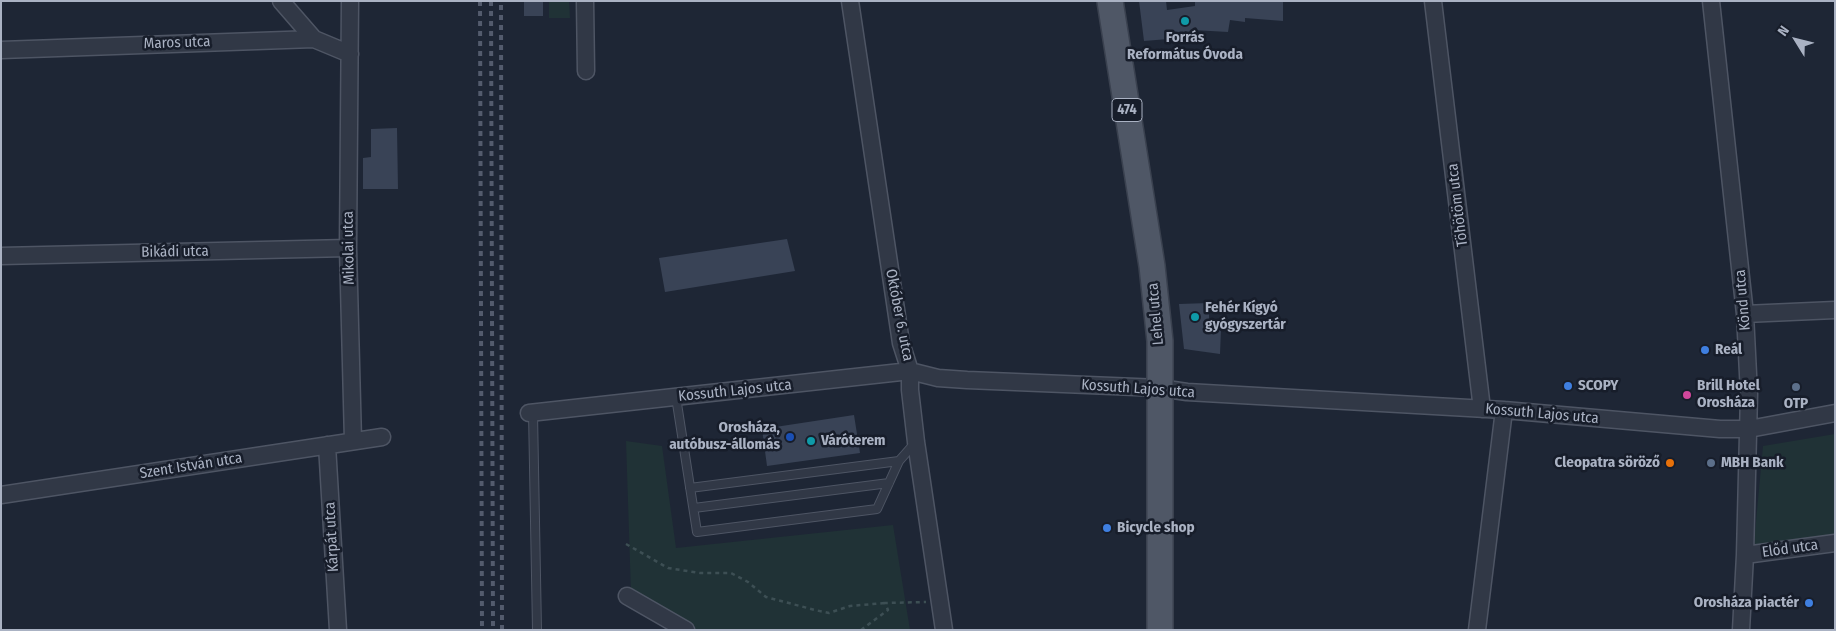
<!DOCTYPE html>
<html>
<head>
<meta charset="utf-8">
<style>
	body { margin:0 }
	#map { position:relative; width:1836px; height:631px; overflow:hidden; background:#1e2635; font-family:"Fira Sans Condensed",sans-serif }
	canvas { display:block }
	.frame { position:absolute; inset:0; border:2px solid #aab2c3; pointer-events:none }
	.north { position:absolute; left:1771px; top:15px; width:50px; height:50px; -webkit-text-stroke:4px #171d2a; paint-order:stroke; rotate:306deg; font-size:14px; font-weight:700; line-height:20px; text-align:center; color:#aab2c3 }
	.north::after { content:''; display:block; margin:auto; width:18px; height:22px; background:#aab2c3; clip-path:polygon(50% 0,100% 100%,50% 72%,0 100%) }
</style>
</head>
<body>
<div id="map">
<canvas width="1836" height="631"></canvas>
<div class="frame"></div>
<div class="north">N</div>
</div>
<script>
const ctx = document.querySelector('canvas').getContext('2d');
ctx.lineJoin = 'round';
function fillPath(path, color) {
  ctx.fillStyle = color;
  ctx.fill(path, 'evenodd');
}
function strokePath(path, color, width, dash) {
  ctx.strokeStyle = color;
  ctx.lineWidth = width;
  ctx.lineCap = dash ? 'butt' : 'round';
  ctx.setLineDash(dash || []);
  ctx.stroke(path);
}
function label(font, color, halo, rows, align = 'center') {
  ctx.font = font + ' "Fira Sans Condensed",sans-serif';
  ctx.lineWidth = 5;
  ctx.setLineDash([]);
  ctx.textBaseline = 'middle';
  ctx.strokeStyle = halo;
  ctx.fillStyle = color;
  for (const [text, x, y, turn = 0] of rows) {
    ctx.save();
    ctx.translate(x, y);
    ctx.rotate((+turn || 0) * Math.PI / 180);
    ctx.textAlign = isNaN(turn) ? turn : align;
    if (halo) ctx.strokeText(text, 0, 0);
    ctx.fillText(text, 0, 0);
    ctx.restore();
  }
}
fillPath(new Path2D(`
	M549,1H569L570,18H549Z
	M1835,434V543L1753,554L1763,446Z
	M626,441L662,446L676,548L893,525L910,630H696L631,593Z`), '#203236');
fillPath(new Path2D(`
	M524,1H543V16H524Z
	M1139,1H1166L1167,10L1195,6V1H1283V21L1245,18V22L1230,20L1228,32L1193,30V37L1144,41Z
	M397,128L398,189H363V158L371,157V129Z
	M787,239L795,271L665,292L659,258Z
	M1209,303V329H1221L1220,354L1184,349L1179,304Z
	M854,415L860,453L767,466L762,429Z`), '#394356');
const service = new Path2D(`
	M676,397L697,532L877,509L899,461L914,444
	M533,413L537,630
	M690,488L899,461
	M694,508L889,483`);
const minor = new Path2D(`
	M281,1L314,39
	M350,1L348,248L353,441
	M585,1L586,71
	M850,1L901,343L910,371V390L916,442L944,630
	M1433,1L1482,409
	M1711,1L1745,314L1749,394L1745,555L1741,630
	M1,50L314,39L350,54
	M1,256L348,248
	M1745,314L1835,310
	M529,413L910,371L938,378L967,380L1160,388L1187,392L1504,410L1720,429H1749L1835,413
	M327,445L338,630
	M1,495L382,437
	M1745,555L1835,543
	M627,596L686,630
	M1477,630L1504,410`);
const primary = new Path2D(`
	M1110,1L1152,266L1160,341V630`);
strokePath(service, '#4e5564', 10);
strokePath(minor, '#4e5564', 19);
strokePath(primary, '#3a414f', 28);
strokePath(new Path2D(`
	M626,544L668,568L700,573H731L748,582L766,597L815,610L829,613L850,606L885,603
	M861,630L888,610L885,603L926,602`), '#3d4f54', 2.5, [4, 4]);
strokePath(service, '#313846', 8);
strokePath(minor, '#313846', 16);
strokePath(primary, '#4f5766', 25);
strokePath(new Path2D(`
	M480,1L482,630
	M491,1L493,630
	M501,5L502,630`), '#535b6d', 4, [5, 5]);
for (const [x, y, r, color] of [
	[1185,21,5,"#0f9aa8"],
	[1195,317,5,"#0f9aa8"],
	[1705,350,5,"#3f7fe0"],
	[1568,386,5,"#3f7fe0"],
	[1796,387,5,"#5c6f8a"],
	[1687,395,5,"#d1479c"],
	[790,437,5,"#1a4fb4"],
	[811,441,5,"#0f9aa8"],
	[1670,463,5,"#e8710a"],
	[1711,463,5,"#5c6f8a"],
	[1107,528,5,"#3f7fe0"],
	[1809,603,5,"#3f7fe0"]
]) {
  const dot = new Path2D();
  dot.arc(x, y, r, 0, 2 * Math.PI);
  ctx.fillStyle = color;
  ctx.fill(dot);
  strokePath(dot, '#171d2a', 2);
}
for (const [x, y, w] of [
	[1127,110,30]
]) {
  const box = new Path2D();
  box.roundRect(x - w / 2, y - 11.5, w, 23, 4);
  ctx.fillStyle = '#171d2a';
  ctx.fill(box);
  strokePath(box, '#aab2c3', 1);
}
label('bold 14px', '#aab2c3', null, [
	["474",1127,110]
]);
label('bold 15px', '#aab2c3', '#171d2a', [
	["Forrás",1185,38,"center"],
	["Református Óvoda",1185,55,"center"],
	["Fehér Kígyó",1205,308],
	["gyógyszertár",1205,325],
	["Reál",1715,350],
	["SCOPY",1578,386],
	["Brill Hotel",1697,386],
	["Orosháza",1697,403],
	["OTP",1796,404,"center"],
	["Orosháza,",780,428,"right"],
	["autóbusz-állomás",780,445,"right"],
	["Váróterem",821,441],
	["Cleopatra söröző",1660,463,"right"],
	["MBH Bank",1721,463],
	["Bicycle shop",1117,528],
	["Orosháza piactér",1799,603,"right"]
], 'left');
label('15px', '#aab2c3', '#171d2a', [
	["Maros utca",177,43,-2],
	["Töhötöm utca",1458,205,-97],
	["Mikolai utca",349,248,-91],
	["Bikádi utca",175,252,-1],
	["Könd utca",1743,300,-95],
	["Lehel utca",1156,314,-95],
	["Október 6. utca",899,315,79],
	["Kossuth Lajos utca",1138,389,4],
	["Kossuth Lajos utca",735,391,-6],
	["Kossuth Lajos utca",1542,414,5],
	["Szent István utca",191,466,-9],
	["Kárpát utca",332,537,-93],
	["Előd utca",1790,549,-8]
]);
</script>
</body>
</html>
